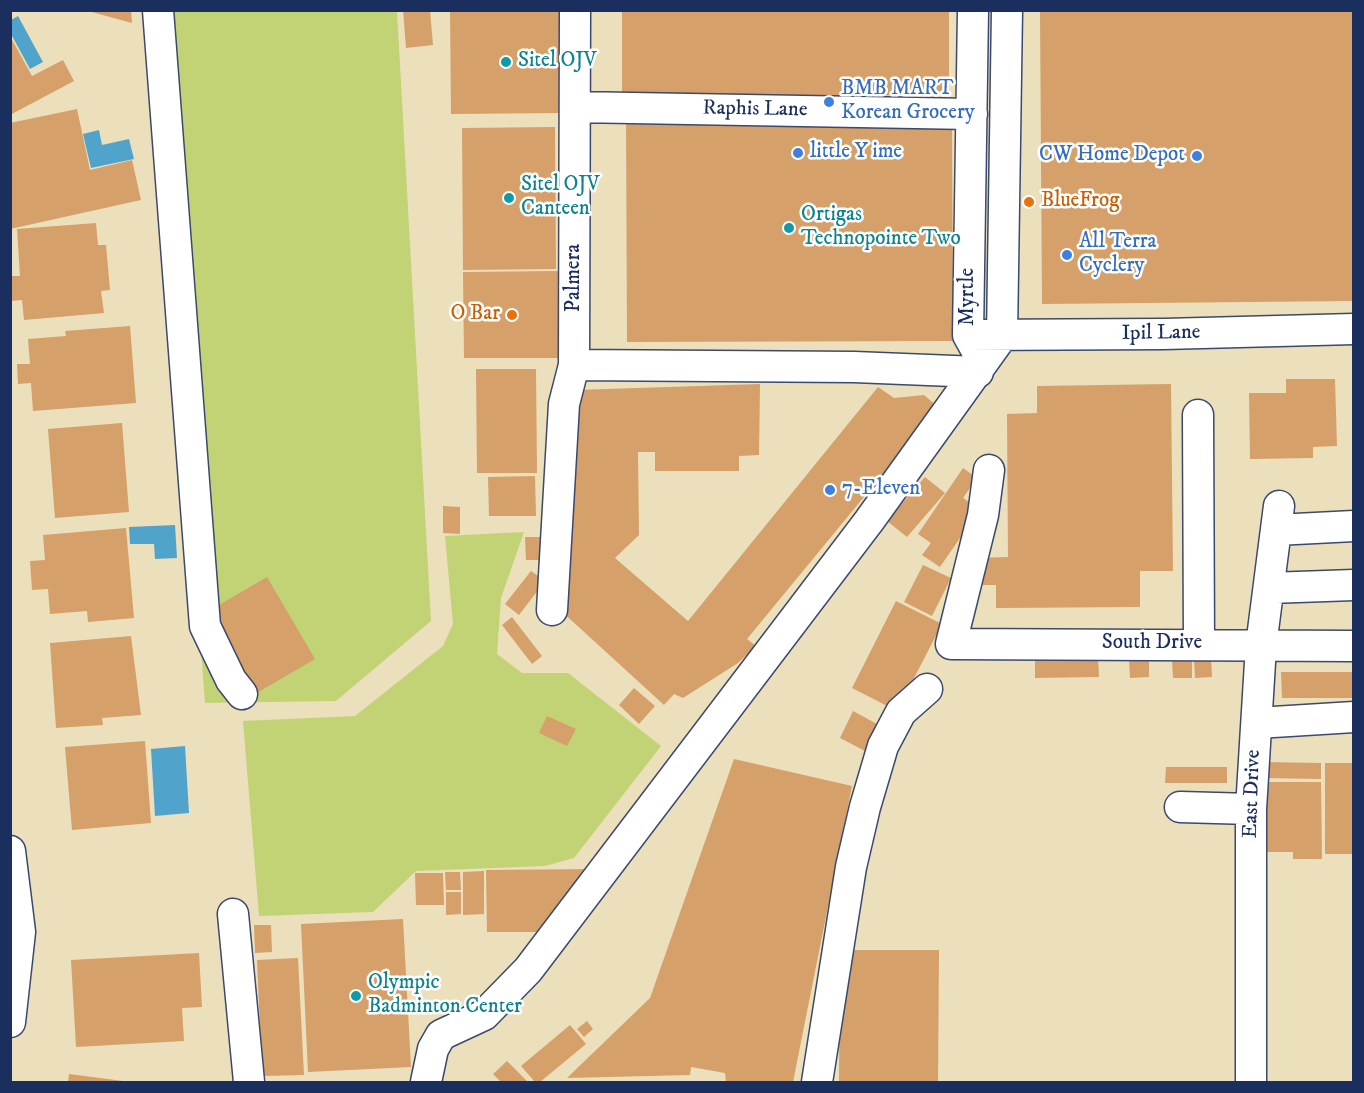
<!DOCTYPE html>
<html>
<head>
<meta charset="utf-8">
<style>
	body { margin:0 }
	#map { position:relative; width:1364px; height:1093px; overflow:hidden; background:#ecdfbc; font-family:"IM FELL DW Pica",serif }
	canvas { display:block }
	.frame { position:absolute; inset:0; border:12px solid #1b2f5e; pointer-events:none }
</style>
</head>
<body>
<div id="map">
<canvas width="1364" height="1093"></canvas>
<div class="frame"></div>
</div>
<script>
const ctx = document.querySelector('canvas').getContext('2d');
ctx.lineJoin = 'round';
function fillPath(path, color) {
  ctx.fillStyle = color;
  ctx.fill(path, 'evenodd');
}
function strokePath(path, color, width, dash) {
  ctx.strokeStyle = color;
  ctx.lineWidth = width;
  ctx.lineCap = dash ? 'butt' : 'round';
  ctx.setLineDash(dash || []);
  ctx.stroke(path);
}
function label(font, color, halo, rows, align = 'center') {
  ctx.font = font + ' "IM FELL DW Pica",serif';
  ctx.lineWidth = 5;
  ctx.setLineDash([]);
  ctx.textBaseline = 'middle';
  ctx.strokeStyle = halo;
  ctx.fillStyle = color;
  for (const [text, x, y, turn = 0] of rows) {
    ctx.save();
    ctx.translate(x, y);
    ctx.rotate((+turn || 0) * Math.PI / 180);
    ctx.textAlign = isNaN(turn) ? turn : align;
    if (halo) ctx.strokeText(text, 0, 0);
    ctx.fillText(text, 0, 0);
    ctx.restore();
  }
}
fillPath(new Path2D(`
	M154,11H397L431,621L336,701L205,703Z
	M524,532L501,598L497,654L522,673H568L661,746L574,858L545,866L416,871L373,912L259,916L243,721L355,716L443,646L453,624L445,536Z`), '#c2d375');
fillPath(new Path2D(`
	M18,16L43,62L30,69L11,34V20Z
	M99,130L102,145L129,139L134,159L91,168L83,134Z
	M175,525L177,558L155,559L154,544H130L129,527Z
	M185,746L189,813L155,816L151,749Z`), '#50a4cc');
fillPath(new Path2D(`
	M88,10H131L132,23L88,11Z
	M403,10H430L433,45L406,48Z
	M450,10H562V113L451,114Z
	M622,10H949V95L622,97Z
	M1040,10H1354V301L1042,304Z
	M10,36L32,76L63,60L74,81L10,115Z
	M77,109L90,170L132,160L141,200L10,229V123Z
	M952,114L953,341L627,342L626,115Z
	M555,127L556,269L463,270L462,128Z
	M96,223L98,245H106L110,290L101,291L104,313L24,320L22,300L10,301V276H20L17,229Z
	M560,271V358H464L463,272Z
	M130,326L136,403L33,411L31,383L18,384L17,364H30L28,339L66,336L65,331Z
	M476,369H536L537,473H477Z
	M1286,379H1335L1337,446L1313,447V458L1250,459L1249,393H1286Z
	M760,384L759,455L739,456V471H655V452H638L639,535L615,558L688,621L878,387L894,398L924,395L938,407L747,639L756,646L738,663L683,698L674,694L664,705L559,609L576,390Z
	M1171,384L1173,571H1140V607L996,608V585H979V558L1008,557L1007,414L1037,413V386Z
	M122,423L129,512L55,518L48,429Z
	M963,468L977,478L963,498L980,509L940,567L922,555L931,543L918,534Z
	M535,476L536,516H489L488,477Z
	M925,477L945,493L907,537L887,521Z
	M443,506L460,507V534L443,533Z
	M126,528L134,618L88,622L87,611L50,614L48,589L32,590L30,561L45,560L43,535Z
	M525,537H548L549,560H526Z
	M923,565L951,578L932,616L904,602Z
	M531,571L545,581L519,615L505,604Z
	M267,577L315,659L255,694L207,612Z
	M896,601L942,624L897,711L852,688Z
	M512,617L542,656L532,664L502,625Z
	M131,636L141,715L102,718L103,725L56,728L50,643Z
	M1098,656L1099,677L1035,678V657Z
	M1149,658V677L1130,678L1129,659Z
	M1192,658V678H1173L1172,659Z
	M1194,658H1211L1212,677L1195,678Z
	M1281,672H1354V698H1282Z
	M634,688L655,706L639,724L619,705Z
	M853,711L879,725L865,751L840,738Z
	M547,716L576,729L567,746L539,733Z
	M145,741L151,823L72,830L65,747Z
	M734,759L852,786L793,1082H726L725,1073L691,1067L690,1075L567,1078L650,998Z
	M1263,762L1321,763V779L1263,778Z
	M1325,763H1354V854H1325Z
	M1166,767H1227V783H1165Z
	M1265,782H1321L1322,859H1293V852H1265Z
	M597,869L548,932H487L486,870Z
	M484,871V914L463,915V872Z
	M445,872H460L461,890H446Z
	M415,873H443L444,905H416Z
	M446,892H461V914L446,915Z
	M403,919L411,1067L308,1072L301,924Z
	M254,925H271L272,952L255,953Z
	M840,950H939L938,1082H839Z
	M199,953L202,1007L182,1008L184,1041L76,1047L71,960Z
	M298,958L304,1075L262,1076L257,960Z
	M587,1021L593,1029L584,1037L577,1029Z
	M570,1025L586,1044L540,1082H535L521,1066Z
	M507,1061L528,1082H501L493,1074Z
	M69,1074L123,1081L122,1082H68Z`), '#d5a069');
const minor = new Path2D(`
	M158,10L205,626L231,680L242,694
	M973,10L968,335L978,353
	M575,107L972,114
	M968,335L1164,334L1354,329
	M574,365L854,367L978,372
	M1198,415L1199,644
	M989,470L983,515L951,644L1354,646
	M1276,530L1354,526
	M1269,588L1354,585
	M552,610L564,404L574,365L575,10
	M1257,723L1354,717
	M1180,807L1251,809
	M10,851L20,932L10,1022
	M233,914L249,1082
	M426,1082L433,1049L441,1035L484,1015L528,970L869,521L1002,336L1007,10
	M817,1082L851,867L865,807L883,746L901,712L927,689
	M1251,1082V809L1261,646L1279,506`);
strokePath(minor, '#3a496c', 33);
strokePath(minor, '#fff', 30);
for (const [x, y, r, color] of [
	[506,62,6,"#0f9aa8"],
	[829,102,6,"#3f7fe0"],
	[798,153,6,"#3f7fe0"],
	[1197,156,6,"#3f7fe0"],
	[509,198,6,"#0f9aa8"],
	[1029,202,6,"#e8710a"],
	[789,228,6,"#0f9aa8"],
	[1067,255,6,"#3f7fe0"],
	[512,315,6,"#e8710a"],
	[830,490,6,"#3f7fe0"],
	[356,996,6,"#0f9aa8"]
]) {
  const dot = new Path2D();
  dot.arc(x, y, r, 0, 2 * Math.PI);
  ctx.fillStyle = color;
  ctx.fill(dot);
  strokePath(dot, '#fff', 2);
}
label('21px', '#0d838f', '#fff', [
	["Sitel OJV",518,62],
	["Sitel OJV",521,186],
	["Canteen",521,210],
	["Ortigas",801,216],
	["Technopointe Two",801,240],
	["Olympic",368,984],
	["Badminton Center",368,1008]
], 'left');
label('21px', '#366cbe', '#fff', [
	["BMB MART",841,90],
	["Korean Grocery",841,114],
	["little Y ime",810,153],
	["CW Home Depot",1185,156,"right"],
	["All Terra",1079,243],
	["Cyclery",1079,267],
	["7-Eleven",842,490]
], 'left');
label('21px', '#1b2f5e', '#fff', [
	["Raphis Lane",755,110,1],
	["Palmera",575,278,-90],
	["Myrtle",969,297,-90],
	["Ipil Lane",1161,334,-1],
	["South Drive",1152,644],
	["East Drive",1253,794,-88]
]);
label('21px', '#c56008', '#fff', [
	["BlueFrog",1041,202],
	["O Bar",500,315,"right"]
], 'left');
</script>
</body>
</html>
